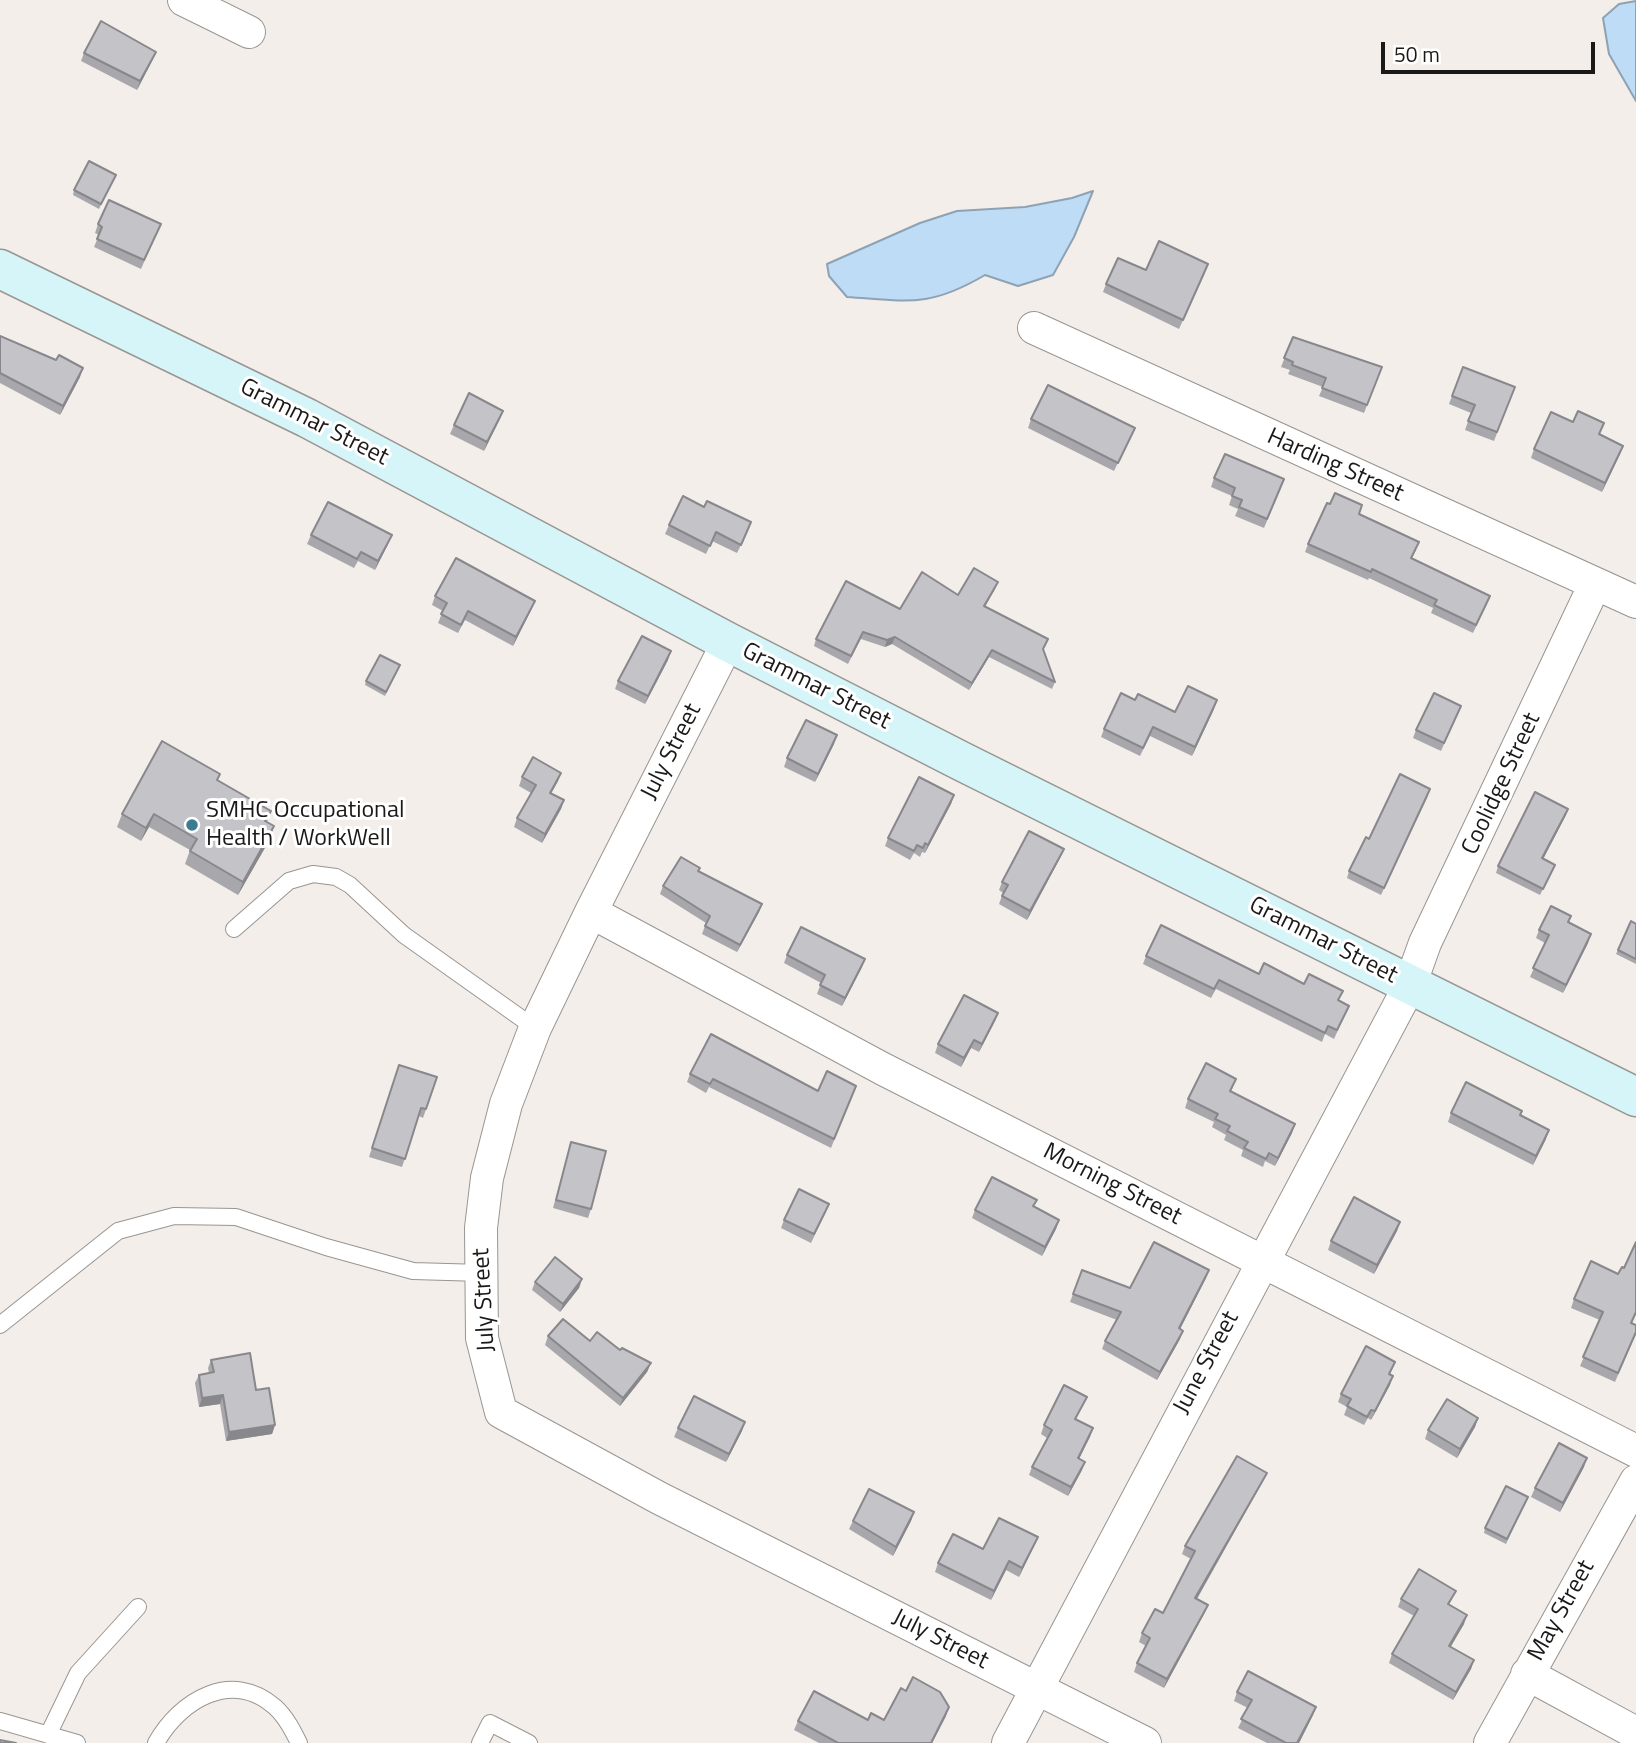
<!DOCTYPE html>
<html>
<head>
<meta charset="utf-8">
<style>
	body { margin:0 }
	#map { position:relative; width:1636px; height:1743px; overflow:hidden; background:#f3eeea; font-family:"Titillium Web",sans-serif }
	canvas { display:block }
	.scale { position:absolute; left:1381px; top:42px; width:214px; height:32px; box-sizing:border-box; border:4px solid #1b1918; border-top:0; padding-left:9px; font-size:21px; line-height:24px; white-space:nowrap; color:#1b1918; -webkit-text-stroke:5px #fff; paint-order:stroke }
</style>
</head>
<body>
<div id="map">
<canvas width="1636" height="1743"></canvas>
<div class="scale">50 m</div>
</div>
<script>
const ctx = document.querySelector('canvas').getContext('2d');
ctx.lineJoin = 'round';
function fillPath(path, color) {
  ctx.fillStyle = color;
  ctx.fill(path, 'evenodd');
}
function strokePath(path, color, width, dash) {
  ctx.strokeStyle = color;
  ctx.lineWidth = width;
  ctx.lineCap = dash ? 'butt' : 'round';
  ctx.setLineDash(dash || []);
  ctx.stroke(path);
}
function label(font, color, halo, rows, align = 'center') {
  ctx.font = font + ' "Titillium Web",sans-serif';
  ctx.lineWidth = 6;
  ctx.setLineDash([]);
  ctx.textBaseline = 'middle';
  ctx.strokeStyle = halo;
  ctx.fillStyle = color;
  for (const [text, x, y, turn = 0] of rows) {
    ctx.save();
    ctx.translate(x, y);
    ctx.rotate((+turn || 0) * Math.PI / 180);
    ctx.textAlign = isNaN(turn) ? turn : align;
    if (halo) ctx.strokeText(text, 0, 0);
    ctx.fillText(text, 0, 0);
    ctx.restore();
  }
}
const water = new Path2D(`
	M1636,1V101L1609,54L1603,18L1619,4Z
	M1093,191L1074,237L1053,275L1018,286L985,275C929,308 908,301 847,297L829,276L827,264L920,223L957,211L1025,207L1072,198Z`);
fillPath(water, '#bedcf5');
strokePath(water, '#8da2b3', 2);
const lane = new Path2D(`
	M234,929L289,881L313,874L336,877L350,885L404,935L535,1028
	M0,1325L118,1231L174,1216L236,1217L326,1247L413,1271L482,1273
	M0,1721L77,1743
	M48,1735L78,1673L138,1607
	M156,1743C180,1700 232,1669 275,1707C286,1717 293,1731 299,1743
	M480,1743L490,1723L529,1743`);
const street = new Path2D(`
	M184,0L249,32
	M1034,328L1636,602
	M728,642L591,912L535,1028L506,1104L487,1178L481,1228L482,1338L501,1412L659,1498L1145,1743
	M591,912L883,1069L1636,1451
	M1527,1674L1636,1733
	M1008,1743L1410,985L1425,943L1595,584
	M1490,1743L1636,1481`);
const secondary = new Path2D(`
	M0,269L307,418L728,642L963,762L1636,1097`);
strokePath(lane, '#999591', 18);
strokePath(street, '#999591', 34);
strokePath(secondary, '#999591', 41);
strokePath(lane, '#fff', 16);
strokePath(street, '#fff', 32);
strokePath(secondary, '#d6f5f8', 38);
fillPath(new Path2D(`
	M156,52L152,61L137,90L81,61L84,53Z
	M116,175L99,209L73,195L74,190Z
	M98,224H161L141,269L94,247L99,235L95,233Z
	M1146,270L1205,273L1179,329L1103,292L1106,284Z
	M0,336L80,377L60,415L0,383Z
	M1293,337L1382,367L1364,413L1319,396L1323,387L1288,374L1290,370L1281,367Z
	M1463,367L1515,387L1494,441L1465,430L1471,413L1449,404Z
	M503,411L484,451L450,434L454,425Z
	M1031,419L1131,436L1114,471L1028,428Z
	M1600,435L1620,454L1602,492L1531,458L1534,449Z
	M1214,478L1281,488L1264,528L1235,516L1238,509L1229,505L1232,496L1211,487Z
	M1359,514L1416,550L1412,558L1487,604L1473,633L1431,613L1433,608L1369,578L1368,580L1305,552L1308,544Z
	M669,525L748,531L737,553L712,541L706,554L665,534Z
	M311,535L388,544L375,570L358,561L354,568L307,544Z
	M995,589L985,607L1044,650L1055,682L1052,689L989,657L969,690L892,644L885,647L861,639L848,664L814,646L816,639L900,609L958,595Z
	M435,596L535,601L531,610L513,646L465,620L458,633L438,623L443,611L432,605Z
	M668,660L645,704L615,689L618,681Z
	M400,665L385,696L365,685L366,681Z
	M1135,700L1175,712L1214,709L1192,756L1150,736L1140,756L1101,737L1104,729Z
	M1461,706L1441,751L1413,738L1416,730Z
	M834,744L815,782L784,767L787,758Z
	M522,777L558,781L551,793L564,800L561,809L542,843L514,827L517,818L531,793L519,786Z
	M218,780L271,811L267,822L270,839L238,895L185,864L190,850L149,827L141,841L117,827L122,814Z
	M954,795L951,804L925,853L922,852L920,857L914,853L910,860L885,846L888,838Z
	M1428,796L1381,895L1347,878L1349,871L1369,839Z
	M1566,815L1543,859L1555,865L1540,895L1496,873L1498,866Z
	M1064,849L1060,858L1027,920L999,904L1003,893L999,890L1002,882Z
	M663,886L762,904L759,912L737,952L702,934L706,923L660,894Z
	M1571,916L1568,923L1588,943L1563,993L1530,977L1545,943L1536,938L1539,930Z
	M1631,921L1636,924V964L1616,954Z
	M787,955L862,967L842,1006L817,994L821,983L784,963Z
	M1146,956L1259,974L1339,1001L1349,1006L1334,1039L1325,1034L1322,1042L1216,989L1211,998L1143,964Z
	M998,1013L995,1021L979,1052L971,1048L961,1067L935,1053L938,1044Z
	M399,1065L437,1077L423,1118L419,1116L402,1167L369,1157Z
	M690,1074L818,1091L853,1094L831,1148L709,1087L706,1093L687,1082Z
	M1233,1087L1231,1091L1292,1133L1275,1166L1265,1161L1263,1167L1241,1156L1243,1150L1224,1140L1226,1135L1212,1127L1214,1122L1185,1108L1188,1099Z
	M1451,1113L1521,1116L1546,1139L1533,1165L1448,1122Z
	M571,1142L591,1209L588,1218L553,1208Z
	M1037,1200L1034,1207L1059,1220L1056,1229L1042,1256L972,1218L975,1210Z
	M826,1212L811,1243L781,1228L784,1220Z
	M1400,1222L1397,1231L1374,1274L1328,1250L1331,1241Z
	M1636,1242V1314L1632,1323L1636,1325V1334L1615,1382L1580,1366L1600,1320L1571,1308L1574,1299L1618,1274L1624,1268Z
	M1082,1270L1130,1288L1206,1278L1180,1329V1339L1157,1380L1102,1349L1105,1341L1117,1320L1070,1302Z
	M582,1279L579,1288L560,1312L532,1290L535,1282Z
	M548,1336L590,1341L620,1350L651,1363L647,1372L620,1406L545,1345Z
	M211,1360L256,1390L275,1425L272,1434L226,1441L220,1404L199,1407L195,1383L199,1375L209,1373L208,1368Z
	M1395,1362L1390,1374V1385L1371,1420L1368,1418L1364,1425L1344,1415L1347,1407L1338,1402L1341,1394Z
	M1087,1397L1076,1419L1093,1428L1079,1459L1082,1470L1068,1496L1029,1475L1032,1467L1047,1438L1041,1434L1044,1425Z
	M1478,1418L1475,1427L1457,1458L1425,1439L1428,1430Z
	M678,1428L742,1431L726,1462L674,1437Z
	M1584,1467L1560,1512L1531,1497L1535,1488Z
	M1267,1473L1263,1481L1197,1599L1208,1605L1204,1614L1164,1688L1134,1672L1137,1663L1146,1646L1139,1642L1142,1633L1163,1613L1191,1559L1182,1554L1185,1546Z
	M1528,1497L1506,1544L1484,1533L1485,1528Z
	M914,1512L911,1521L893,1556L849,1529L853,1521Z
	M1034,1546L1019,1577L1006,1570L991,1600L935,1572L938,1563L983,1549Z
	M1456,1591L1449,1605L1464,1624L1450,1647L1474,1660L1471,1669L1453,1700L1389,1663L1392,1654L1414,1616L1398,1607L1401,1599Z
	M1237,1692L1316,1707L1313,1715L1299,1743H1267L1238,1728L1248,1708L1234,1701Z
	M946,1716L932,1743H819L794,1730L798,1721L884,1720Z`), '#a8a8ac');
fillPath(new Path2D(`
	M156,52L152,61L137,90L140,81Z
	M83,368L80,377L60,415L63,406Z
	M503,411L500,419L484,451L487,442Z
	M1623,446L1620,454L1602,492L1605,483Z
	M392,535L388,544L375,570L378,561Z
	M998,582L995,589L981,613L984,606Z
	M535,601L531,610L513,646L516,637Z
	M895,637L892,644L885,647L887,640Z
	M992,650L989,657L969,690L972,683Z
	M671,651L668,660L645,704L648,696Z
	M1217,700L1214,709L1192,756L1195,747Z
	M837,735L834,744L815,782L818,774Z
	M561,773L558,781L547,801L550,793Z
	M954,795L951,804L925,853L928,845Z
	M564,800L561,809L542,843L545,834Z
	M1568,809L1566,815L1540,865L1542,858Z
	M154,814L149,827L141,841L146,828Z
	M274,826L270,839L238,895L243,882Z
	M1064,849L1060,858L1027,920L1030,911Z
	M762,904L759,912L737,952L740,945Z
	M1591,934L1588,943L1563,993L1566,985Z
	M865,959L862,967L842,1006L845,998Z
	M998,1013L995,1021L979,1052L982,1044Z
	M974,1040L971,1048L961,1067L964,1058Z
	M1295,1124L1292,1133L1275,1166L1278,1158Z
	M1549,1130L1546,1139L1533,1165L1536,1156Z
	M1059,1220L1056,1229L1042,1256L1045,1247Z
	M1400,1222L1397,1231L1374,1274L1377,1265Z
	M1209,1270L1206,1278L1176,1337L1179,1328Z
	M582,1279L579,1288L560,1312L563,1304Z
	M1183,1331L1180,1339L1157,1380L1160,1372Z
	M651,1363L647,1372L620,1406L623,1398Z
	M1393,1376L1390,1385L1371,1420L1375,1411Z
	M223,1395L220,1404L199,1407L202,1398Z
	M1478,1418L1475,1427L1457,1458L1460,1449Z
	M745,1422L742,1431L726,1462L729,1454Z
	M275,1425L272,1434L226,1441L229,1432Z
	M1093,1428L1090,1437L1075,1467L1078,1458Z
	M1587,1458L1584,1467L1560,1512L1563,1503Z
	M1085,1462L1082,1470L1068,1496L1071,1487Z
	M1267,1473L1263,1481L1192,1607L1195,1598Z
	M914,1512L911,1521L893,1556L896,1547Z
	M1038,1537L1034,1546L1019,1577L1022,1568Z
	M1009,1561L1006,1570L991,1600L994,1591Z
	M1208,1605L1204,1614L1164,1688L1167,1679Z
	M1467,1615L1464,1624L1446,1655L1449,1646Z
	M1474,1660L1471,1669L1453,1700L1456,1692Z
	M949,1707L946,1716L932,1743H931Z
	M1316,1707L1313,1715L1299,1743H1297Z`), '#88888c');
const building = new Path2D(`
	M101,21L156,52L140,81L84,53Z
	M89,161L116,175L101,204L74,190Z
	M109,200L161,224L144,260L97,239L102,227L98,224Z
	M1159,241L1208,264L1183,320L1106,284L1118,258L1146,270Z
	M0,336L56,360L59,355L83,368L63,406L0,373Z
	M1293,337L1382,367L1367,405L1322,388L1326,378L1292,365L1293,362L1284,358Z
	M1463,367L1515,387L1497,432L1468,421L1475,405L1452,396Z
	M1048,385L1135,428L1118,463L1031,419Z
	M469,393L503,411L487,442L454,425Z
	M1578,411L1604,423L1599,434L1623,446L1605,483L1534,449L1551,412L1573,422Z
	M1225,454L1284,479L1267,519L1239,507L1242,500L1232,496L1235,488L1214,478Z
	M1335,493L1362,505L1359,514L1419,542L1411,558L1490,596L1476,625L1434,605L1437,600L1372,569L1371,572L1308,544L1327,503L1330,504Z
	M683,496L704,507L707,501L751,522L741,545L716,532L710,546L669,525Z
	M328,502L392,535L378,561L361,552L357,559L311,535Z
	M456,558L535,601L516,637L468,611L461,625L441,614L447,603L435,596Z
	M974,568L998,582L984,606L1048,639L1043,649L1055,682L992,650L972,683L895,637L887,640L863,632L851,656L816,639L846,581L900,609L922,572L958,595Z
	M642,636L671,651L648,696L618,681Z
	M380,655L400,665L386,692L366,681Z
	M1188,686L1217,700L1195,747L1153,727L1143,748L1104,729L1121,693L1135,700L1138,694L1175,712Z
	M1434,693L1461,706L1444,743L1416,730Z
	M806,720L837,735L818,774L787,758Z
	M162,741L220,774L217,780L271,811L265,821L274,826L243,882L190,851L197,839L154,814L146,828L122,814Z
	M533,757L561,773L550,793L564,800L545,834L517,818L536,785L522,777Z
	M1400,774L1430,789L1384,888L1349,871L1366,837L1369,839Z
	M919,777L954,795L928,845L925,843L923,848L917,845L914,851L888,838Z
	M1535,792L1568,809L1542,858L1555,865L1543,889L1498,866Z
	M1029,831L1064,849L1030,911L1002,896L1008,885L1002,882Z
	M681,857L700,868L698,871L762,904L740,945L705,926L710,916L663,886Z
	M1551,906L1571,916L1568,922L1591,934L1566,985L1533,968L1549,935L1539,930Z
	M1631,921L1636,924V959L1618,950Z
	M1161,925L1259,974L1264,963L1304,984L1309,974L1343,991L1338,1000L1349,1006L1337,1030L1328,1026L1325,1033L1219,980L1214,989L1146,956Z
	M801,927L865,959L845,998L820,985L825,975L787,955Z
	M964,995L998,1013L982,1044L974,1040L964,1058L938,1044Z
	M711,1034L818,1091L827,1071L856,1086L834,1139L713,1079L710,1084L690,1074Z
	M1206,1063L1236,1079L1230,1091L1295,1124L1278,1158L1269,1153L1266,1159L1244,1148L1248,1142L1227,1131L1230,1126L1215,1119L1218,1114L1188,1099Z
	M399,1065L437,1077L426,1109L421,1108L405,1159L372,1148Z
	M1466,1082L1522,1111L1520,1115L1549,1130L1536,1156L1451,1113Z
	M571,1142L606,1151L591,1209L556,1200Z
	M992,1177L1037,1200L1033,1206L1059,1220L1045,1247L975,1210Z
	M799,1189L829,1204L814,1234L784,1220Z
	M1354,1197L1400,1222L1377,1265L1331,1241Z
	M1154,1242L1209,1270L1179,1328L1183,1331L1160,1372L1105,1341L1121,1312L1073,1294L1082,1270L1130,1288Z
	M1636,1242V1312L1631,1323L1636,1325V1332L1618,1373L1583,1357L1603,1312L1574,1299L1591,1261L1618,1274L1622,1267L1624,1268Z
	M555,1257L582,1279L563,1304L535,1282Z
	M563,1319L590,1341L597,1332L620,1350L622,1348L651,1363L623,1398L548,1336Z
	M1366,1346L1395,1362L1389,1374L1393,1376L1375,1411L1371,1410L1367,1417L1347,1406L1351,1399L1341,1394Z
	M250,1353L256,1390L269,1388L275,1425L229,1432L223,1395L202,1398L199,1375L214,1372L211,1360Z
	M1064,1385L1087,1397L1075,1419L1093,1428L1078,1458L1085,1462L1071,1487L1032,1467L1052,1430L1044,1425Z
	M694,1396L745,1422L729,1454L678,1428Z
	M1447,1399L1478,1418L1460,1449L1428,1430Z
	M1559,1443L1587,1458L1563,1503L1535,1488Z
	M1237,1456L1267,1473L1195,1598L1208,1605L1167,1679L1137,1663L1150,1638L1142,1633L1155,1609L1163,1613L1195,1551L1185,1546Z
	M1506,1486L1528,1497L1507,1539L1485,1528Z
	M869,1489L914,1512L896,1547L853,1521Z
	M999,1518L1038,1537L1022,1568L1009,1561L994,1591L938,1563L953,1534L983,1549Z
	M1419,1569L1456,1591L1448,1604L1467,1615L1449,1646L1474,1660L1456,1692L1392,1654L1418,1609L1401,1599Z
	M1248,1671L1316,1707L1297,1743H1286L1241,1719L1252,1700L1237,1692Z
	M913,1677L940,1692L949,1707L931,1743H838L798,1721L814,1691L868,1720L871,1713L884,1720L901,1688L906,1691Z
	M0,1740L16,1743H0Z`);
fillPath(building, '#c3c3c8');
strokePath(building, '#88888c', 2);
for (const [x, y, r, color] of [
	[192,825,7,"#3d7c90"]
]) {
  const dot = new Path2D();
  dot.arc(x, y, r, 0, 2 * Math.PI);
  ctx.fillStyle = color;
  ctx.fill(dot);
  strokePath(dot, '#fff', 2.5);
}
label('24px', '#1b1918', '#fff', [
	["Grammar Street",314,423,27],
	["Harding Street",1335,466,24],
	["Grammar Street",816,687,27],
	["July Street",672,752,-63],
	["Coolidge Street",1502,784,-65],
	["Grammar Street",1323,941,27],
	["Morning Street",1112,1185,27],
	["July Street",485,1300,-93],
	["June Street",1207,1363,-62],
	["May Street",1562,1611,-61],
	["July Street",940,1640,27]
]);
label('24px', '#1b1918', '#fff', [
	["SMHC Occupational",206,811],
	["Health / WorkWell",206,839]
], 'left');
</script>
</body>
</html>
